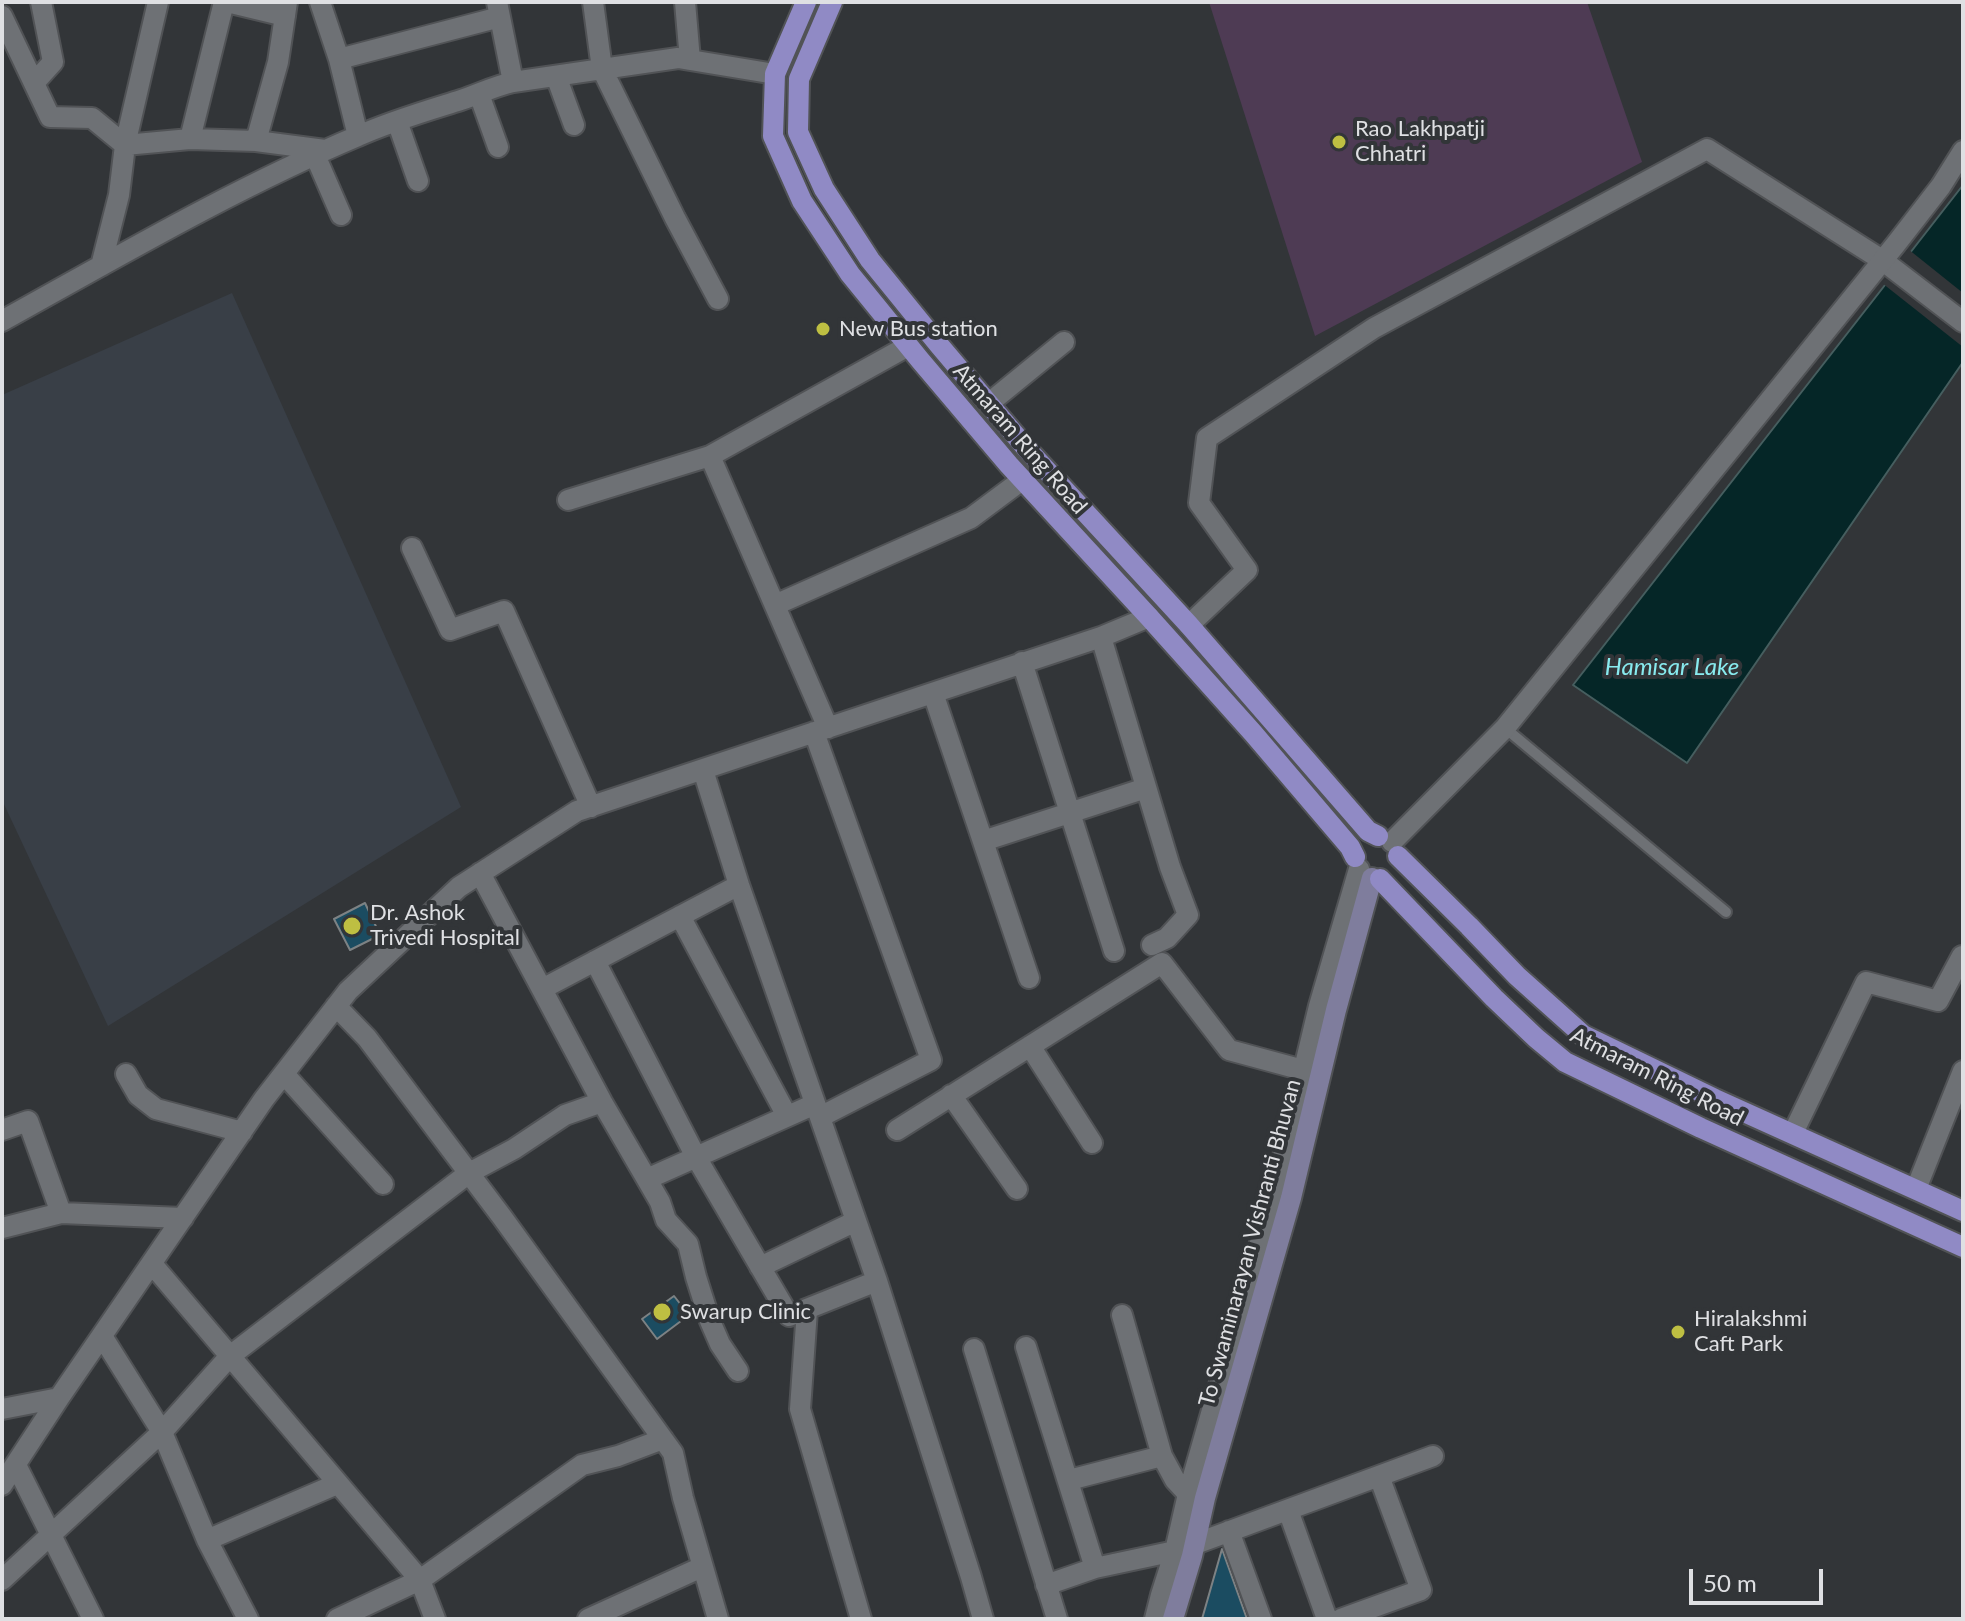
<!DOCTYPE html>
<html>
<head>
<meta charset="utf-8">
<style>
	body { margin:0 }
	#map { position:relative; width:1965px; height:1621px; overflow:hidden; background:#323538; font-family:Lato,sans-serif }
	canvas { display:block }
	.frame { position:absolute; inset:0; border:4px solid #dfe0e3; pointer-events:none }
	.scale { position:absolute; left:1689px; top:1569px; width:134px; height:36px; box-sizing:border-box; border:4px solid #dfe0e3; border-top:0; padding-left:10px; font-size:24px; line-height:28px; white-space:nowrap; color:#dfe0e3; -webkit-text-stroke:6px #323538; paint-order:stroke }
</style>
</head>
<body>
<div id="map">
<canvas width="1965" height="1621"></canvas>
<div class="frame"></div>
<div class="scale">50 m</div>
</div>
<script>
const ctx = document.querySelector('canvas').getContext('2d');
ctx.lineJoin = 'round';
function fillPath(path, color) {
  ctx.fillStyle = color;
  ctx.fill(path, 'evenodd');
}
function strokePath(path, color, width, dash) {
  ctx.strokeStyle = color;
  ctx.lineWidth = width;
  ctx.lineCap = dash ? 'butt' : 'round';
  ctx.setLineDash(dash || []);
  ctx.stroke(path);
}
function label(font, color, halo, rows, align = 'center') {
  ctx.font = font + ' Lato,sans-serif';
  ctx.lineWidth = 8;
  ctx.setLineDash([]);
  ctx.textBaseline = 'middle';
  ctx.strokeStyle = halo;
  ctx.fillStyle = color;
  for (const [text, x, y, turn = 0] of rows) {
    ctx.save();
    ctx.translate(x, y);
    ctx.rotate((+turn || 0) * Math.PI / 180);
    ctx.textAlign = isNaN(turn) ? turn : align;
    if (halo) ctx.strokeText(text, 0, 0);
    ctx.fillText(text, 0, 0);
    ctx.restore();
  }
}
fillPath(new Path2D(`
	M232,293L461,807L108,1026L2,800V395Z`), '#393f47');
fillPath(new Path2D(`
	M1209,2H1587L1642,162L1315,336Z`), '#4e3b54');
const water = new Path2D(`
	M1963,185V362L1687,763L1573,685Z`);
fillPath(water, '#052627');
strokePath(water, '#465e5f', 2);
fillPath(new Path2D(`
	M1908,249L1963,293V347L1882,283Z`), '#323538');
const building = new Path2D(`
	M365,903L380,935L350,950L334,919Z
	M674,1296L689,1315L657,1339L642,1319Z
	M1222,1549L1247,1619H1202Z`);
fillPath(building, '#1b4c61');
strokePath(building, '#7d8284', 2);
const service = new Path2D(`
	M1505,728L1726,912`);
const minor = new Path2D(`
	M158,2L125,145L190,139L256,141L325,150
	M227,2L285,16
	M320,2L339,59L358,136
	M497,2L513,82
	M593,2L602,69L675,218L718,299
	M685,2L690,60
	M2,16L50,117L92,118L125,145L119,195L101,266
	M339,59L500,17
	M556,76L574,125
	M34,83L53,62L41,2
	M479,94L498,147
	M397,121L418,181
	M190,139L224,2
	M256,141L278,62L287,2
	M315,155L341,215
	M2,321C119,256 235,188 358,136C391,121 426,111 461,100C479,94 495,86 513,82L678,58L775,74
	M988,404L1064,342
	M710,456L828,728
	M568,500L710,456L908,346
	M412,548L450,630L504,611L591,807
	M775,605L971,518L1022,480
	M1189,625L1247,570L1199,503L1207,438L1374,328L1707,149L1882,260L1963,322
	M1101,637L1170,867L1188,915L1167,938L1152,945
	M1022,662L1114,951
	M933,693L1029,978
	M814,732L931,1060L820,1117
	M703,770L739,885L877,1281L971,1577L983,1619
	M983,841L1146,788
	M480,873L602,1102L660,1202L666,1220L688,1244L696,1277L710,1321L720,1344L738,1371
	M680,916L787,1116
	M595,961L696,1157L789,1316L877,1281
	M542,989L739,885
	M336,1006L367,1038L502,1217L673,1453L683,1498L718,1619
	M1030,1046L1092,1143
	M126,1074L138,1095L156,1109L242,1132
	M284,1074L383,1184
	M951,1095L1017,1189
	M2,1130L28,1121L61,1213
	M897,1130L1162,963L1229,1050L1303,1070
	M1793,1133L1866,982L1938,1001L1962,956
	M647,1179L815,1104
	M1916,1189L1963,1071
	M2,1228L61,1213L183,1218
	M152,1264L420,1580L435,1619
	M760,1267L856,1221
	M807,1310L800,1409L861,1619
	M1122,1315L1162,1456L1175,1480L1188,1494
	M102,1336L162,1432L207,1540L248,1619
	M1026,1347L1095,1568
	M974,1349L1057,1619
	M2,1409L59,1398
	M16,1465L93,1619
	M1069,1480L1162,1456
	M2,1485L59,1398L264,1099L348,991L459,887L577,811L1101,637L1149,617
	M1288,1510L1327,1619
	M1229,1531L1261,1619
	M207,1540L337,1484
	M1195,1544L1433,1456
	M2,1580L162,1432L230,1356L469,1173L514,1149L565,1115L602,1102
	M1046,1585L1095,1568L1175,1551
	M337,1619L420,1580L582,1465L618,1456L663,1439
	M588,1619L702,1567
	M1155,1619L1161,1595L1175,1551L1188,1494L1274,1194L1319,1006L1359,869
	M1341,1619L1421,1590L1379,1476`);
const tertiary = new Path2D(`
	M1392,842L1505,728L1896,244L1941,186L1963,151`);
const secondary = new Path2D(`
	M1173,1619L1192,1556L1205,1498L1291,1198L1336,1010L1372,878`);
const primary = new Path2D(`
	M806,2L775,74L773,136L802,201L850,274L920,360L1009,465L1149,617L1253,733L1350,847L1355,857
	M832,2L799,79L798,132L824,189L870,260L939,345L1027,449L1189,625L1368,831L1378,836
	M1398,856L1469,926L1517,976L1583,1035L1715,1099L1963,1211
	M1380,879L1494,998L1536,1038L1565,1062L1701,1128L1963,1247`);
strokePath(service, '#515356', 14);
strokePath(minor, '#515356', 24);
strokePath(tertiary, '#515356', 24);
strokePath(secondary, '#515356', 24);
strokePath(primary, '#515356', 24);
strokePath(service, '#6e7175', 10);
strokePath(minor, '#6e7175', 20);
strokePath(tertiary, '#6e7175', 20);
strokePath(secondary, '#7f7d9d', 20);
strokePath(primary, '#908ac5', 20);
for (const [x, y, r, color] of [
	[1339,142,8,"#bebf42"],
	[823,329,8,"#bebf42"],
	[352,926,10,"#bebf42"],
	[662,1312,10,"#bebf42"],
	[1678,1332,8,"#bebf42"]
]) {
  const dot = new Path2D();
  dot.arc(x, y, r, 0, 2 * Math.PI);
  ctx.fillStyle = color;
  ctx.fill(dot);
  strokePath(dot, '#323538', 3);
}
label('22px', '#dfe0e3', '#323538', [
	["Rao Lakhpatji",1355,129],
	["Chhatri",1355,154],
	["New Bus station",839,329],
	["Dr. Ashok",370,913],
	["Trivedi Hospital",370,938],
	["Swarup Clinic",680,1312],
	["Hiralakshmi",1694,1319],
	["Caft Park",1694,1344]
], 'left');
label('22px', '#dfe0e3', '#323538', [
	["Atmaram Ring Road",1020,439,49],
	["Atmaram Ring Road",1657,1077,27],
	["To Swaminarayan Vishranti Bhuvan",1250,1243,-75]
]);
label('italic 24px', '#88eaee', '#323538', [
	["Hamisar Lake",1672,667]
]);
</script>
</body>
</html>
